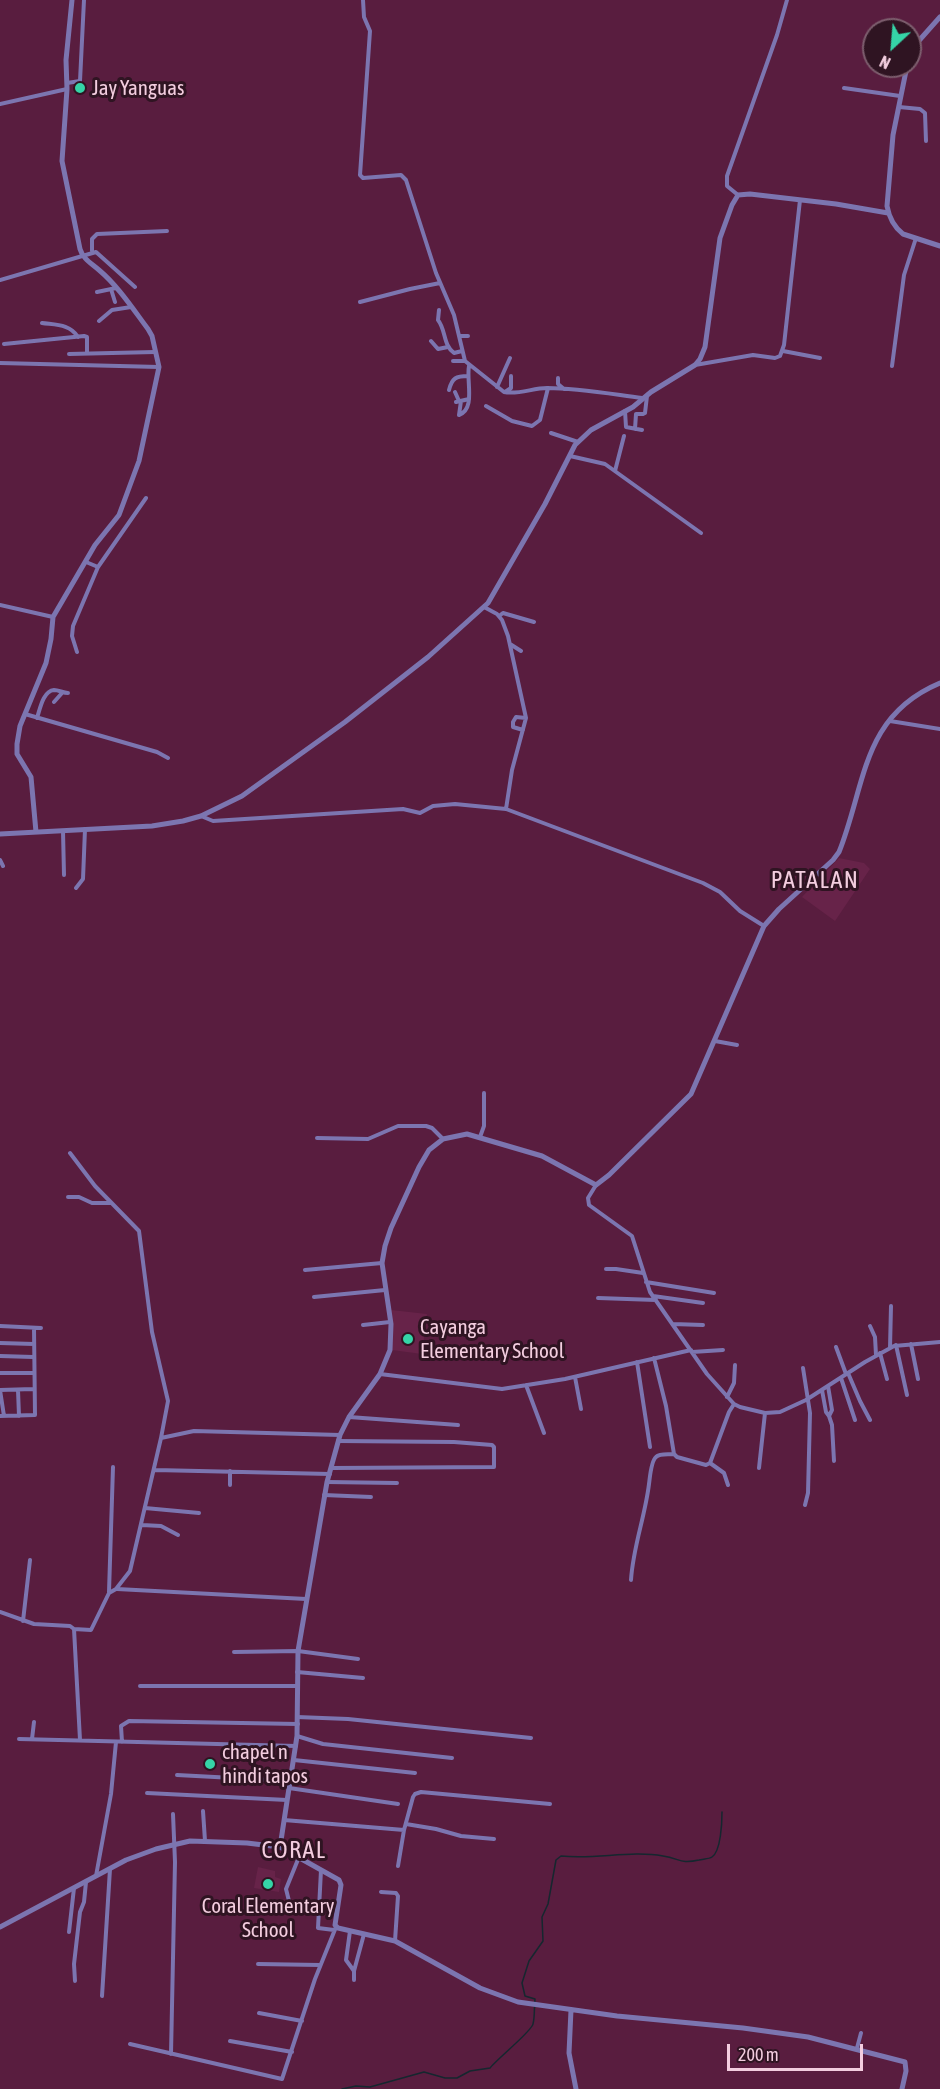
<!DOCTYPE html>
<html>
<head>
<meta charset="utf-8">
<style>
	body { margin:0 }
	#map { position:relative; width:940px; height:2089px; overflow:hidden; background:#591d3f; font-family:"Asap Condensed",sans-serif }
	canvas { display:block }
	.north { position:absolute; left:862px; top:18px; width:60px; height:60px; box-sizing:border-box; background:#2f1422; border:2px solid #7d5e6e; border-radius:50%; rotate:206deg; font-size:16px; font-weight:700; line-height:24px; text-align:center; color:#f3cddf }
	.north::after { content:''; display:block; margin:auto; width:21px; height:27px; background:#35d4a7; clip-path:polygon(50% 0,100% 100%,50% 72%,0 100%) }
	.scale { position:absolute; left:727px; top:2044px; width:136px; height:27px; box-sizing:border-box; border:3px solid #f3cddf; border-top:0; padding-left:8px; font-size:18px; line-height:21px; white-space:nowrap; color:#f3cddf; -webkit-text-stroke:4px #2f1422; paint-order:stroke }
</style>
</head>
<body>
<div id="map">
<canvas width="940" height="2089"></canvas>
<div class="north">N</div>
<div class="scale">200 m</div>
</div>
<script>
const ctx = document.querySelector('canvas').getContext('2d');
ctx.lineJoin = 'round';
function fillPath(path, color) {
  ctx.fillStyle = color;
  ctx.fill(path, 'evenodd');
}
function strokePath(path, color, width, dash) {
  ctx.strokeStyle = color;
  ctx.lineWidth = width;
  ctx.lineCap = dash ? 'butt' : 'round';
  ctx.setLineDash(dash || []);
  ctx.stroke(path);
}
function label(font, color, halo, rows, align = 'center') {
  ctx.font = font + ' "Asap Condensed",sans-serif';
  ctx.lineWidth = 6;
  ctx.setLineDash([]);
  ctx.textBaseline = 'middle';
  ctx.strokeStyle = halo;
  ctx.fillStyle = color;
  for (const [text, x, y, turn = 0] of rows) {
    ctx.save();
    ctx.translate(x, y);
    ctx.rotate((+turn || 0) * Math.PI / 180);
    ctx.textAlign = isNaN(turn) ? turn : align;
    if (halo) ctx.strokeText(text, 0, 0);
    ctx.fillText(text, 0, 0);
    ctx.restore();
  }
}
fillPath(new Path2D(`
	M839,858L864,863L870,869L835,921L802,897Z
	M391,1310L427,1314L422,1354L392,1350Z
	M258,1867L275,1871V1877L281,1879L279,1892L254,1888Z`), '#672349');
strokePath(new Path2D(`
	M342,2089L356,2086L370,2087L424,2072L445,2078H457L470,2071L490,2068C498,2058 532,2031 533,2024C535,2016 534,2007 535,1999L525,1996L522,1983L529,1961L543,1941L542,1917L548,1904L556,1860L561,1856C595,1860 630,1850 663,1856C681,1859 680,1864 699,1860C703,1859 709,1859 712,1857C721,1851 722,1822 722,1812`), '#15272f', 1.5);
strokePath(new Path2D(`
	M363,0L364,17L370,31L360,175L363,178L401,175L406,180L436,273L454,315L465,361L504,392C518,395 533,388 547,388C578,388 611,394 642,398
	M67,83L80,81L84,0
	M844,88L900,96
	M0,104L67,89
	M899,107L920,109L925,113L926,141
	M738,195L727,186V176L777,35L787,0
	M92,251V239L97,234L167,231
	M0,280L96,252L135,287
	M111,289L115,302
	M97,292L116,288
	M360,302L410,289L440,283
	M439,310L438,320C446,330 443,345 454,353L462,351
	M99,321L112,310L131,307
	M42,323C56,325 70,324 78,337
	M459,336H468
	M431,341L438,349L448,347
	M4,344L84,336L87,337V353
	M783,351L820,358
	M69,354L155,352
	M453,361H465
	M0,363L159,367
	M695,365L753,355L775,358L780,356L784,345L800,200
	M892,366L904,275L916,238
	M558,378V384L564,389
	M497,387L510,358
	M449,390C452,378 456,376 468,376
	M455,392L459,401
	M505,392L511,388V376
	M461,401L459,415C476,409 466,381 469,366
	M456,402L469,399
	M486,406L512,421L532,426L540,420L548,388
	M625,411L626,427L642,430
	M635,429L636,414H643L645,413L647,396
	M551,433L578,442
	M570,456L605,464L701,533
	M615,471L624,436
	M86,562L98,567
	M0,605L53,617
	M484,607L497,614L502,620L508,636L526,718L512,770L506,809L703,883L720,892L740,911L764,926
	M499,616L503,613L534,622
	M510,644L521,651
	M77,652L72,636L73,626L98,567L146,498
	M54,702L62,693
	M25,714L157,752L168,758
	M37,718C40,709 43,691 54,690C59,690 63,693 68,693
	M890,721L940,729
	M523,730L513,727V722L516,717L526,718
	M201,816L213,821L403,809L420,813L433,806L455,804L506,809
	M63,831L64,875
	M0,860L3,866
	M76,888L83,879L85,829
	M715,1041L737,1045
	M480,1137L484,1126V1093
	M317,1138L368,1139L398,1126H426L432,1128L443,1139
	M70,1153L95,1186L139,1231L152,1332L168,1401L161,1438L194,1431L340,1435
	M596,1185L588,1198L589,1205L632,1236L650,1292L707,1374L734,1404L740,1407L765,1413L780,1412L806,1400L865,1362L894,1346L940,1342
	M68,1197H79L92,1203H110
	M606,1269H616L643,1273
	M305,1270L382,1263
	M646,1282L714,1293
	M653,1296L703,1303
	M314,1297L385,1290
	M598,1298L656,1300
	M673,1324L703,1325
	M363,1325L390,1322
	M0,1326L41,1328
	M870,1326L875,1337L876,1355
	M0,1343L34,1344
	M911,1344L918,1379
	M896,1345L907,1395
	M836,1347L846,1374
	M890,1348L891,1306
	M692,1352L723,1350
	M880,1353L887,1379
	M0,1356L33,1357
	M654,1358L666,1406L674,1454L677,1457L706,1465L710,1463L729,1412L734,1404
	M637,1362L650,1447
	M803,1368L810,1413L808,1493L805,1505
	M0,1373H33
	M848,1373L860,1401L870,1420
	M380,1374L502,1389L565,1379L691,1350
	M575,1377L581,1409
	M841,1378L855,1420
	M526,1385L544,1433
	M828,1386L832,1410L829,1416
	M0,1390L33,1389
	M0,1390L4,1416
	M18,1390L19,1416
	M822,1390L826,1412L829,1416L832,1425L834,1461
	M727,1397L734,1383L735,1365
	M0,1416L35,1415L34,1328
	M349,1417L458,1425
	M710,1463L724,1473L728,1485
	M332,1468L494,1467V1447L492,1445L454,1442L338,1441
	M759,1468L765,1413
	M155,1470L330,1474
	M230,1471V1485
	M327,1482L397,1483
	M324,1495L371,1497
	M145,1508L199,1513
	M142,1525L161,1526L178,1535
	M631,1580C633,1547 645,1517 649,1484C650,1477 651,1461 656,1457C660,1453 669,1455 674,1454
	M117,1589L306,1599
	M109,1592L113,1467
	M0,1612L34,1624L70,1626L74,1629
	M23,1621L30,1560
	M234,1652L298,1651L358,1659
	M297,1672L363,1678
	M140,1686H297
	M297,1717L348,1719L531,1738
	M297,1736L323,1744L452,1758
	M19,1739L296,1746
	M32,1739L34,1722
	M80,1740L74,1629L91,1630L109,1593L116,1589L130,1571L161,1438
	M122,1742L121,1726L129,1721L298,1724
	M294,1760L415,1773
	M177,1775L290,1781
	M289,1788L398,1804
	M147,1793L287,1800
	M203,1811L205,1841
	M284,1820L404,1830L413,1797L415,1794L421,1792L550,1804
	M406,1824L436,1829L461,1836L494,1839
	M398,1866L404,1830
	M321,1870L318,1928L334,1930
	M96,1876L111,1794L116,1742
	M381,1892L396,1893L398,1896L395,1941
	M289,1901L286,1889L299,1857
	M350,1931L346,1960L354,1971
	M69,1932L74,1888
	M258,1964L320,1965
	M354,1980V1971L364,1934
	M75,1981L74,1964L80,1912L84,1902L86,1882
	M102,1996L110,1869
	M259,2013L302,2021
	M230,2041L292,2052
	M130,2044L282,2079L315,1979L336,1927
	M857,2048L861,2033
	M171,2054L175,1862L173,1814`), '#7c75b0', 4);
strokePath(new Path2D(`
	M910,58L916,44L940,17
	M907,66L893,135L887,206C889,217 894,227 903,234L940,246
	M36,832L31,777L17,754V744L20,726L46,663L51,639L53,617L95,545L119,515L139,461L159,367L152,336L148,329C133,309 118,286 99,270C91,263 83,259 80,249L62,161L67,89L66,60L72,0
	M0,834L152,826L183,821L201,816L242,796L345,722L428,657L488,603L545,504L575,445L591,430L633,407L651,392L695,365L700,359L705,347L720,238L732,205L738,195L750,194L836,204L888,213
	M280,1847L297,1736L298,1651L327,1482L340,1435L349,1417L380,1374L390,1350L391,1324L382,1263L385,1246L391,1228L419,1167L429,1150L443,1139L467,1134L542,1156L596,1185L609,1175L691,1094L764,926L779,909L833,860L839,852C866,785 861,716 940,683
	M0,1927L126,1860L156,1849L190,1841L247,1843L280,1847L339,1880L341,1885L335,1925L338,1928L395,1941L480,1988L518,2002L617,2016L743,2028L808,2037L905,2062L906,2071L902,2089
	M571,2010L569,2053L576,2089`), '#7c75b0', 5);
for (const [x, y, r, color] of [
	[80,88,6,"#35d4a7"],
	[408,1339,6,"#35d4a7"],
	[210,1764,6,"#35d4a7"],
	[268,1884,6,"#35d4a7"]
]) {
  const dot = new Path2D();
  dot.arc(x, y, r, 0, 2 * Math.PI);
  ctx.fillStyle = color;
  ctx.fill(dot);
  strokePath(dot, '#2f1422', 2);
}
label('21px', '#f3cddf', '#2f1422', [
	["Jay Yanguas",92,88],
	["Cayanga",420,1327],
	["Elementary School",420,1351],
	["chapel n",222,1752],
	["hindi tapos",222,1776],
	["Coral Elementary",268,1906,"center"],
	["School",268,1930,"center"]
], 'left');
ctx.letterSpacing = '1.5px';
label('24px', '#f3cddf', '#2f1422', [
	["PATALAN",815,880],
	["CORAL",294,1850]
]);
ctx.letterSpacing = '0px';
</script>
</body>
</html>
